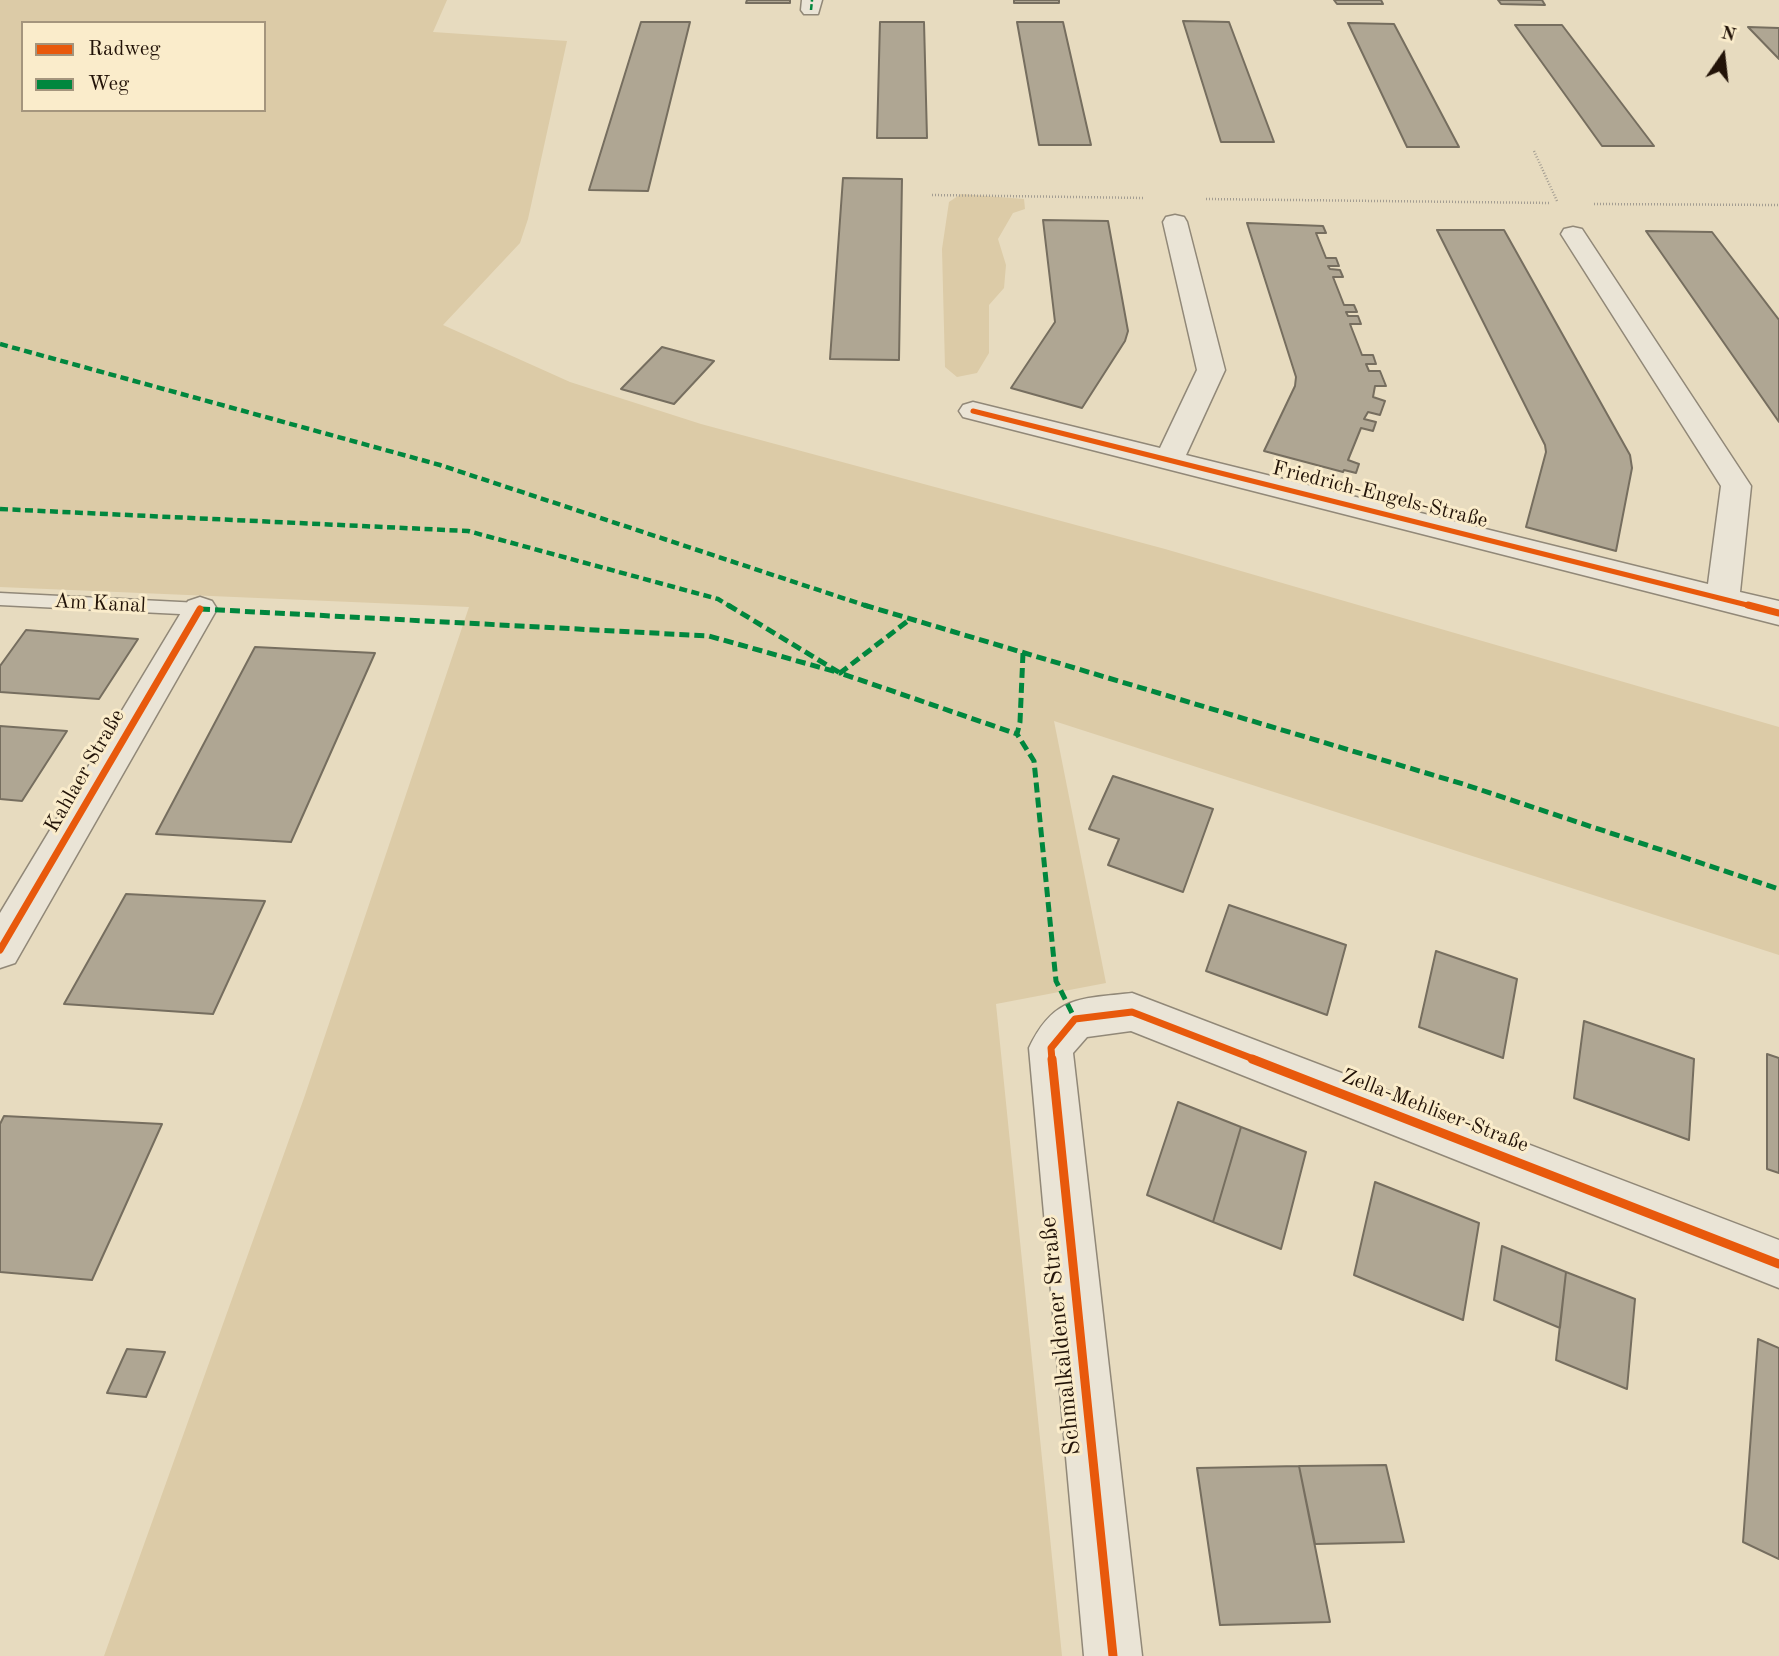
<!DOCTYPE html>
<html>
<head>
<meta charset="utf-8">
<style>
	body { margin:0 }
	#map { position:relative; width:1779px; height:1656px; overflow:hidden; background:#e7dbbf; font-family:"Old Standard TT",serif }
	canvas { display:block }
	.legend { position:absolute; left:21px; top:21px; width:245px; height:91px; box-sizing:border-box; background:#faeccb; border:2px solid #a4957d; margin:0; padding:9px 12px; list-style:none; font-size:21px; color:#221308 }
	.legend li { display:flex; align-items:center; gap:14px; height:35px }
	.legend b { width:35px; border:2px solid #a4957d }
	.north { position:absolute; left:1688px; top:21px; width:70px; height:70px; -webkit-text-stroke:5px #faeccb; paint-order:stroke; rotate:14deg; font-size:19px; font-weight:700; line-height:28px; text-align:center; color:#221308 }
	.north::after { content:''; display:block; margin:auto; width:24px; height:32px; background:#221308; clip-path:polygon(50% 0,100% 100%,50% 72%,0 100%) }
</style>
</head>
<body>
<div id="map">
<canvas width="1779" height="1656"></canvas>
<ul class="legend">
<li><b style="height:9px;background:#e8590c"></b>Radweg</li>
<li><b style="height:9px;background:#00873e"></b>Weg</li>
</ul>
<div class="north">N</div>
</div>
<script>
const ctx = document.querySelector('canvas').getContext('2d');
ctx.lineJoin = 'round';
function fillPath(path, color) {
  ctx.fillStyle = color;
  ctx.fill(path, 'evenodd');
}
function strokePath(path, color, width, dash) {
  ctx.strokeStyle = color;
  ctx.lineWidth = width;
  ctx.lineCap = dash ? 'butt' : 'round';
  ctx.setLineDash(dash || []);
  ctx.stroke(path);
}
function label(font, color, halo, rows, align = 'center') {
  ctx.font = font + ' "Old Standard TT",serif';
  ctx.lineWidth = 6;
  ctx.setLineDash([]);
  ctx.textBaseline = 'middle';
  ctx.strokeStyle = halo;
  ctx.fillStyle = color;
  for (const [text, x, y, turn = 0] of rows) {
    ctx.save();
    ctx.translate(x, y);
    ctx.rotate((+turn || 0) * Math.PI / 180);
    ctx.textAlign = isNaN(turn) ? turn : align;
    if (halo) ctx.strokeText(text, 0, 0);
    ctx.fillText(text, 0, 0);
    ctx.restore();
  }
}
fillPath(new Path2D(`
	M0,0H447L433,32L567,41L528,219L520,243L443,325L570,382L701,424L1165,549L1779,727V955L1054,721L1106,983L996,1004L1062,1656H104L304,1098L469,607L0,587ZM23,23H264V110H23Z
	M961,194L1024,199L1025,209L1013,213L998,239L1006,265L1004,288L989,305V353L977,373L957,377L945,367L942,249L949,202Z`), '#dccba7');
const building = new Path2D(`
	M747,0H790V3H746Z
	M1014,0H1059V3H1014Z
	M1334,0H1381L1383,4H1337Z
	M1498,0H1542L1545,5L1501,4Z
	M1183,21L1229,22L1274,142H1221Z
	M641,22H690L648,191L589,190Z
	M880,22H924L927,138H877Z
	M1017,22H1063L1091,145H1039Z
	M1348,23L1394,24L1459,147H1407Z
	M1515,25H1562L1654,146H1602Z
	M1748,27L1779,28V59Z
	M843,178L902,179L899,360L830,359Z
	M1043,220L1108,221L1128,331L1125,341L1082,408L1011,388L1055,322Z
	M1247,223L1323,226L1326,233H1316L1326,258H1336L1339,266H1328L1330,269L1340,270L1343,277H1333L1344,305H1354L1357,312H1346L1348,316H1358L1361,324H1350L1362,355H1373L1376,364H1366L1369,371H1380L1386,386H1375L1373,397L1385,401L1380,415L1368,412L1364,419L1376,422L1373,431L1361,428L1348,460L1359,464L1356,473L1344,470L1343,472L1264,451L1295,386L1296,377Z
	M1437,230H1504L1630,455L1632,468L1616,551L1526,527L1546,452L1545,445Z
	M1646,231L1712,232L1779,320V422Z
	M662,347L714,361L674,404L621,389Z
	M26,630L138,639L99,699L0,692V666Z
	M255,647L375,653L291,842L156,834Z
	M0,726L67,731L22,801L0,799Z
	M1113,776L1213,809L1183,892L1108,865L1119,839L1089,829Z
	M126,894L265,901L213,1014L64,1004Z
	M1229,905L1346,945L1327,1015L1206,971Z
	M1436,951L1517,979L1503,1058L1419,1027Z
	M1584,1021L1694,1059L1689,1140L1574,1098Z
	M1767,1054L1779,1058V1173L1767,1169Z
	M1178,1102L1241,1127L1213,1222L1147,1195Z
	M4,1116L162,1124L92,1280L0,1272V1124Z
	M1241,1127L1306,1152L1281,1249L1213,1222Z
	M1375,1182L1479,1223L1463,1320L1354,1275Z
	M1502,1246L1566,1272L1560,1328L1494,1300Z
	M1566,1272L1635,1299L1627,1389L1556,1360Z
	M1758,1339L1779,1348V1559L1743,1542Z
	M127,1349L165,1352L146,1397L107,1393Z
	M1386,1465L1404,1542L1315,1544L1299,1466Z
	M1299,1466L1330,1622L1220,1625L1197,1468Z`);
fillPath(building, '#afa693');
strokePath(building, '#766e5f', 2);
const lane = new Path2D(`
	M0,593L200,603L206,605L209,609L206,613L200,615L0,605Z`);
const street = new Path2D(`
	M802,0H822L818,14H804L801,10Z
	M1175,215L1184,217L1187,222L1225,370L1186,455L1708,584L1721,486L1561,234L1564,229L1573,227L1582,229L1751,486L1740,592L1779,601V625L963,417L959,411L963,405L973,402L1160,448L1197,370L1163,222L1166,217Z
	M200,597L212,601L217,609L15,963L0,968V913L188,601Z
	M1132,993L1779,1240V1288L1131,1031L1087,1037L1073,1053L1142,1656H1084L1029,1048C1054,995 1081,999 1132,993Z`);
strokePath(lane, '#918878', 3);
strokePath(street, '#918878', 3);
strokePath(new Path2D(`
	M1534,151L1557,201
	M932,195L1145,198
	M1206,199L1551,203
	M1594,204L1779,205`), '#a39d92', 2.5, [1, 2]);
fillPath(lane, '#eae4d6');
fillPath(street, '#eae4d6');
strokePath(new Path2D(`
	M811,10L812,0`), '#00873e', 2.5, [6, 2.5]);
strokePath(new Path2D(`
	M0,344L440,465L870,607
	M0,509L468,531L718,599L731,607`), '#00873e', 4.5, [8, 4.5]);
strokePath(new Path2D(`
	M728,605L840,673L1017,734
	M864,605L1463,784L1779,889
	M200,609L709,636L840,673L909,620
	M1023,653L1020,722L1017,734L1034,761L1056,981L1075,1019`), '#00873e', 5, [10, 5]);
strokePath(new Path2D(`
	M973,411L1755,607`), '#e8590c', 5);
strokePath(new Path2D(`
	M1748,605L1779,613
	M0,950L200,609
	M1052,1060L1051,1048L1075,1019L1132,1012L1256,1060`), '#e8590c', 7);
strokePath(new Path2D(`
	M1052,1059L1113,1656
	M1252,1059L1779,1264`), '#e8590c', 9);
label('21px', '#221308', '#faeccb', [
	["Friedrich-Engels-Straße",1380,495,14],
	["Am Kanal",100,604,3],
	["Kahlaer Straße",85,771,-60],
	["Zella-Mehliser-Straße",1435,1111,21]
]);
label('24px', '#221308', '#faeccb', [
	["Schmalkaldener Straße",1061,1336,-96]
]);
</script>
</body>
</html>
